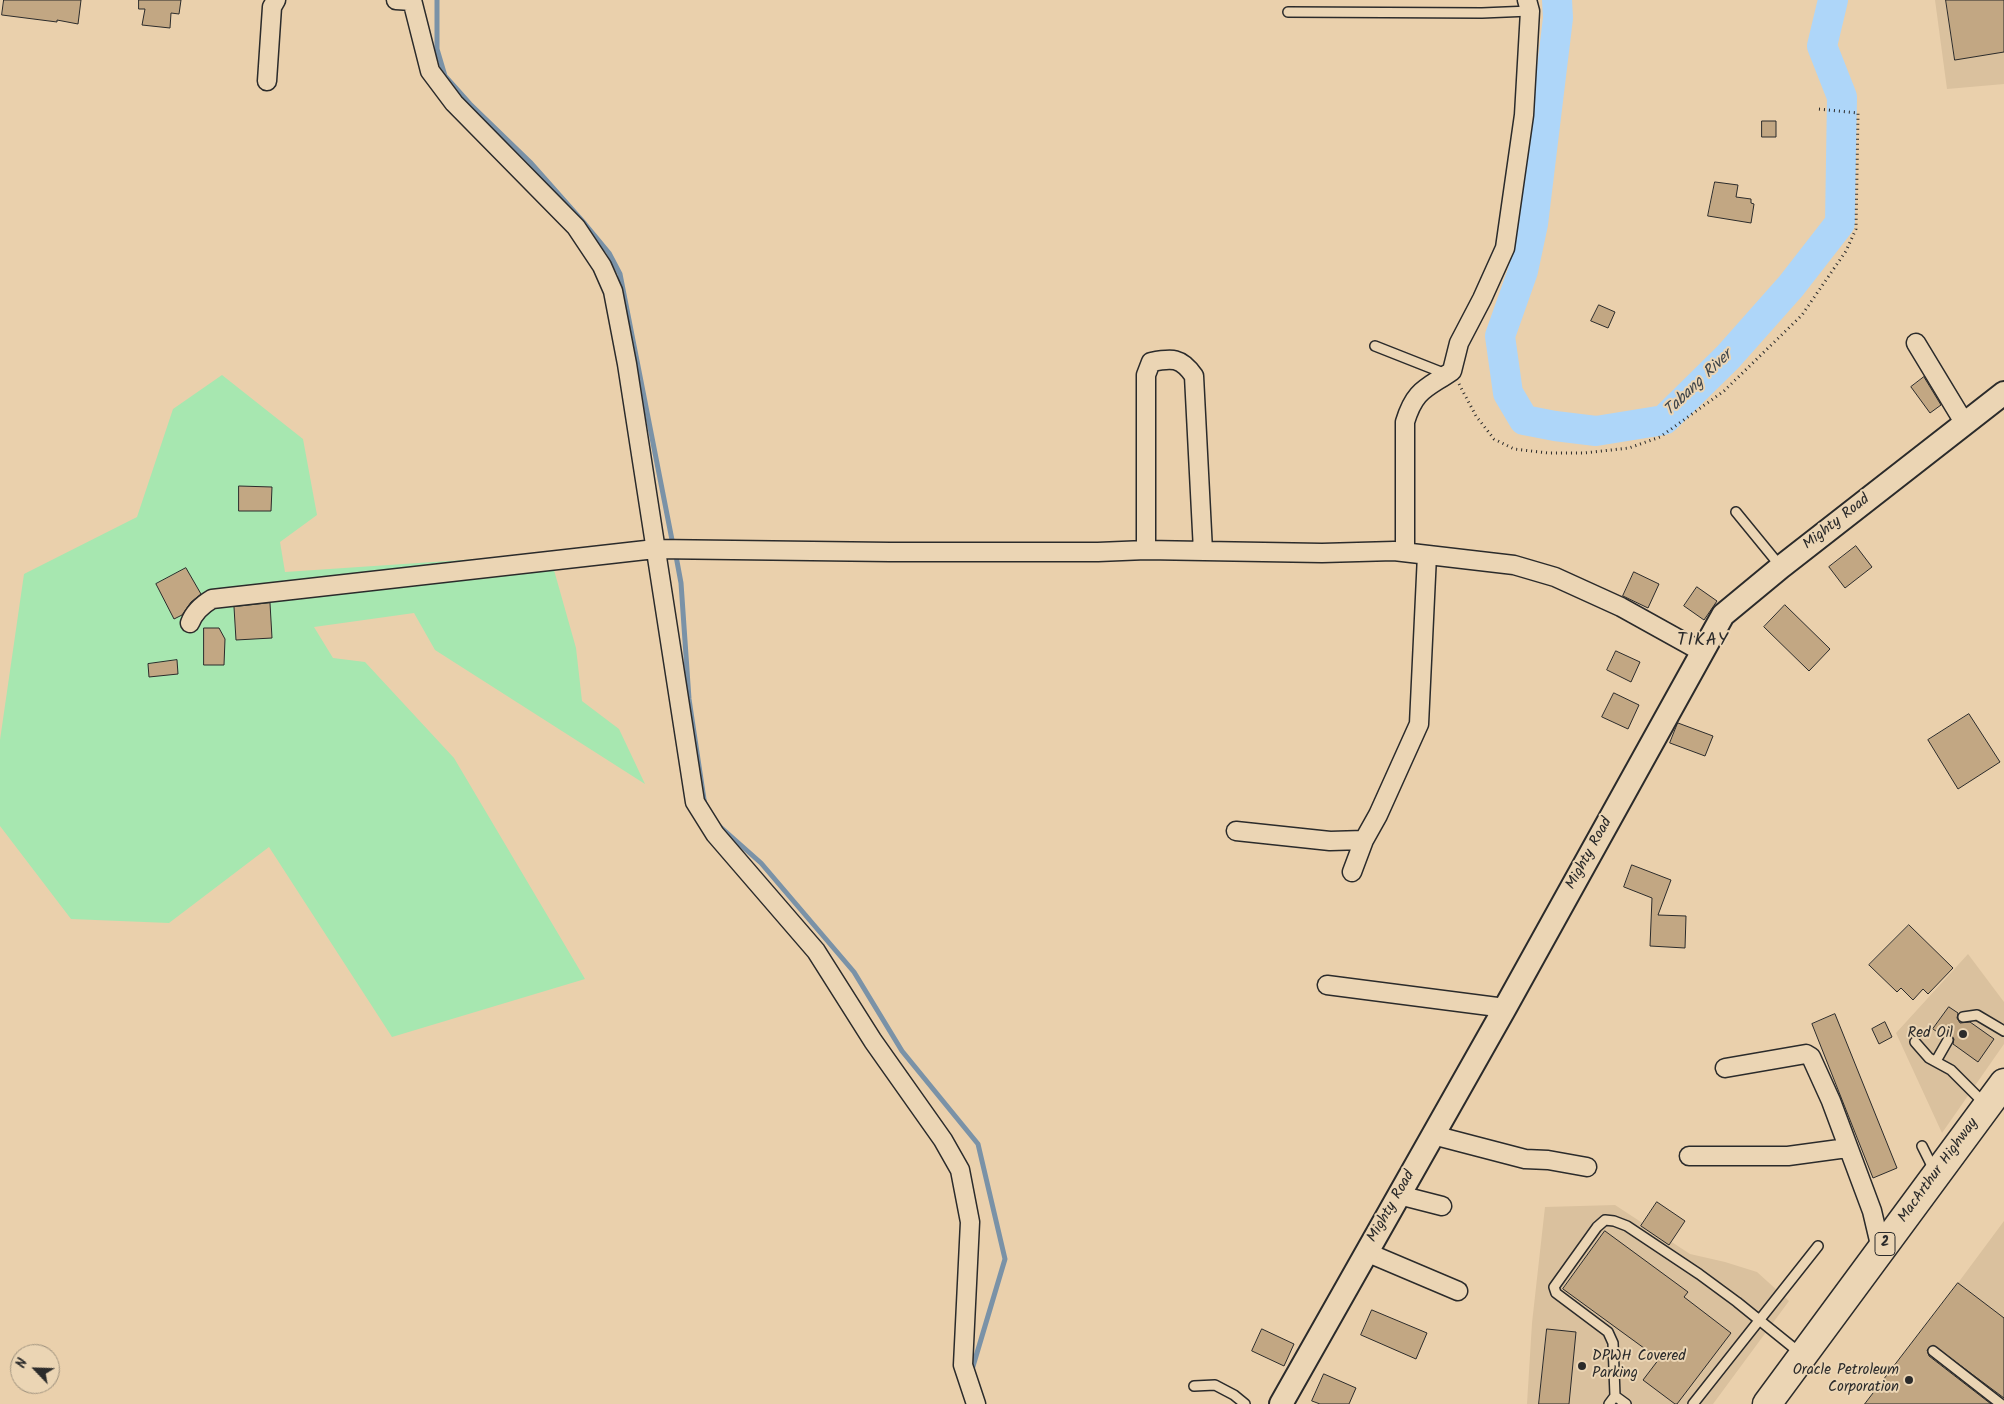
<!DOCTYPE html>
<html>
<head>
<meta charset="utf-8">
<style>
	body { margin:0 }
	#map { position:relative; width:2004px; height:1404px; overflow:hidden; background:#ead0ac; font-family:Kalam,sans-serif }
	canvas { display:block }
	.north { position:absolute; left:10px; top:1344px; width:50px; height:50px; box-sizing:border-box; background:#ebd5b4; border:1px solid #9e917d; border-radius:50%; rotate:294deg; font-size:14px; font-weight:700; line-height:20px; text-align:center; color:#2b2b2b }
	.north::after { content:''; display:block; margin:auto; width:18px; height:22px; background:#2b2b2b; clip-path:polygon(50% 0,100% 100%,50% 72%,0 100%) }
</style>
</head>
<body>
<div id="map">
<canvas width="2004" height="1404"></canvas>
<div class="north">N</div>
</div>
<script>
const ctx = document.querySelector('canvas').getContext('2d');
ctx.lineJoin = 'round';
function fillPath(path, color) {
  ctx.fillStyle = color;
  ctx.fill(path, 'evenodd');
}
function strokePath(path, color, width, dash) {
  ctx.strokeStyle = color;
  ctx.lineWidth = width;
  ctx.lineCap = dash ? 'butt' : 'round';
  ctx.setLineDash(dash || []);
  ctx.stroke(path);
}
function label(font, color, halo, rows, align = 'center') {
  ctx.font = font + ' Kalam,sans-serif';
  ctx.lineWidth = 4;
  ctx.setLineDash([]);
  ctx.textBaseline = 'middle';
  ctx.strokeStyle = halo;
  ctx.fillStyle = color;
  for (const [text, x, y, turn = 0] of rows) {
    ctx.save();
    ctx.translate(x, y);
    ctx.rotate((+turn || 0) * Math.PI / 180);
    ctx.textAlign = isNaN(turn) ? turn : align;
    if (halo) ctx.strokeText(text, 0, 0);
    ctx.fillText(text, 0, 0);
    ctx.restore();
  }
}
fillPath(new Path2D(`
	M1935,0H2004V84L1947,89Z
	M1968,954L2004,1002V1044L1942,1133L1896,1033Z
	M1615,1205L1690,1254L1725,1262L1757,1272L1789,1301L1713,1404H1527L1532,1323L1545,1207Z
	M2004,1221V1404H1865L1958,1283Z`), '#dac19e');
fillPath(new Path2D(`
	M222,375L303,439L317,515L280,542L285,572L552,554V563L576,648L582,701L619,729L645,784L435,650L414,613L314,627L333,658L365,662L454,758L585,979L392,1037L269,847L169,923L71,919L0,826V740L24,574L137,517L173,409Z`), '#a7e7b0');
strokePath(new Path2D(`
	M437,0V49L445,76L470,104L530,162L585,224L609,253L620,274L673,545
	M676,556L681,583L689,699L705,806
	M717,824L761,863L854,972L902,1051L978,1144L1005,1259L971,1373`), '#7a92a7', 5);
strokePath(new Path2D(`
	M1557,0L1558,18L1533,224L1523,271L1500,336L1508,393L1524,420L1555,426L1596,431L1664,420L1728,357L1791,286L1840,223L1842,97L1822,46L1833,0`), '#aed6f9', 30);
const building = new Path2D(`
	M4,0H81L78,24L57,20V22L2,15Z
	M139,0H181L179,14L171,13L170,28L142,25L145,9H139Z
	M1946,0H2004V52L1955,60Z
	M1762,121H1776V137H1762Z
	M1715,182L1738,185L1736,197L1751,199V203L1754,204L1751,223L1708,216Z
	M1599,305L1615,312L1608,328L1591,321Z
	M1924,377L1941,405L1930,413L1911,387Z
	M239,486L272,487L271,511H239Z
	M1856,546L1872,567L1845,588L1829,567Z
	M186,568L201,594L191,602L182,615L174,619L156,584Z
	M1634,572L1659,584L1648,608L1623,596Z
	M1697,587L1717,601L1704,620L1684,606Z
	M270,603L272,638L236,640L234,607Z
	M1785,605L1830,649L1809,671L1764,627Z
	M204,628H219L225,639L224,665H204Z
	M1616,651L1640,662L1631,682L1607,670Z
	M177,660L178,674L149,677L148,664Z
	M1614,693L1639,705L1628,729L1602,717Z
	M1969,714L2000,762L1958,789L1928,740Z
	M1678,723L1713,736L1705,756L1670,743Z
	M1632,865L1671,880L1658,915L1686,916L1685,948L1650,946L1652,898L1624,887Z
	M1909,925L1953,968L1928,994L1923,989L1913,1000L1901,988L1897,992L1869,965Z
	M1949,1007L1958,1013L1957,1018L1960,1023L1970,1022L1994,1039L1978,1062L1953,1044L1954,1039L1951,1035L1947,1034L1943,1036L1933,1029Z
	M1835,1014L1897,1168L1873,1178L1812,1024Z
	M1885,1022L1892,1037L1879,1044L1872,1029Z
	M1657,1202L1685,1221L1669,1245L1641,1226Z
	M1605,1231L1688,1292L1684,1297L1731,1333L1677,1404H1675L1643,1380L1659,1359L1563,1289Z
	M1958,1283L2004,1318V1398L1933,1345L1927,1350L1929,1356L1991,1404H1865Z
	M1372,1310L1427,1333L1416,1359L1361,1335Z
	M1262,1329L1294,1344L1284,1366L1252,1351Z
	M1547,1329L1576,1332L1569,1404H1539Z
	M1324,1374L1356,1388L1349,1404H1320L1312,1401Z`);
fillPath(building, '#c2a783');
strokePath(building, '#2b2b2b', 1);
const service = new Path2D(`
	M1288,12L1482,13L1530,11
	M1375,346L1446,374
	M1736,512L1781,567
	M1963,1017L1977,1015L2004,1031
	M1915,1042L1929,1058L1951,1070L1985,1104
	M1936,1061L1948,1040
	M1922,1146L1934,1170
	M1933,1351L2001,1404
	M1194,1386L1215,1385L1234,1395L1245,1404
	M1615,1396L1626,1404
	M1609,1404L1615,1396L1613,1343L1608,1332L1556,1293L1554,1287L1597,1227L1605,1220L1614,1221L1627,1226L1699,1274L1737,1302L1800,1353
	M1693,1404L1818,1246`);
const minor = new Path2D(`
	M396,0L412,1
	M412,0L430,71L454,103L576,227L602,266L613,291L627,364L695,802L715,834L816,951L873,1041L943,1140L960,1170L970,1222L963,1365L976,1404
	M267,81L272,7L276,0
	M1916,343L1965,424
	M1146,550V375L1151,362C1172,358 1181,357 1194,376L1203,551
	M1405,552V422C1415,389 1426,389 1452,371L1459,343L1482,299L1505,248L1524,115L1530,11L1527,0
	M190,623C194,612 202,605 212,599L655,549L890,552H1098L1146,550L1322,553L1394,551L1514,565L1555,577L1621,607L1702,652
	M1236,831L1330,841L1364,840L1378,815L1419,724L1427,555
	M1352,872L1364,840
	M1327,985L1505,1008
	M1725,1068L1806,1054L1811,1057L1831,1101L1872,1211L1881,1249
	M1433,1135L1525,1159L1548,1160L1587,1167
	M1689,1156H1788L1847,1148
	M1399,1195L1442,1206
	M1366,1252L1458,1291`);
const tertiary = new Path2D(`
	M1281,1404L1505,1008L1723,615L1781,567L2004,393`);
const trunk = new Path2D(`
	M1767,1404L2004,1083`);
strokePath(service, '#2b2b2b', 12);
strokePath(minor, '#2b2b2b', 21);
strokePath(tertiary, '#2b2b2b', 26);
strokePath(trunk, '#2b2b2b', 31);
strokePath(new Path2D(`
	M1459,384L1476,416L1494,439L1514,449L1548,453H1584L1629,448L1660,437L1724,391L1802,315L1846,251L1856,229L1858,113L1818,109`), '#2b2b2b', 3, [1, 4]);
strokePath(service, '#ebd5b4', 9);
strokePath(minor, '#ebd5b4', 18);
strokePath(tertiary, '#ebd5b4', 22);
strokePath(trunk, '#ebd5b4', 28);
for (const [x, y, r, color] of [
	[1963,1034,5,"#2b2b2b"],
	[1582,1366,5,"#2b2b2b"],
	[1909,1380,5,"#2b2b2b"]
]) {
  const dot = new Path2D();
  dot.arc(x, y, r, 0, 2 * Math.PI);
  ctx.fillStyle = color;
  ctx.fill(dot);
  strokePath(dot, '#ebd5b4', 2);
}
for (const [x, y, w] of [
	[1885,1244,20]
]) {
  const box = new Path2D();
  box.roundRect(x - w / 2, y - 11.5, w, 23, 4);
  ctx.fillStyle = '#ebd5b4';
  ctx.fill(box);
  strokePath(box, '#2b2b2b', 1);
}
label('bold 14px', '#2b2b2b', null, [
	["2",1885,1244]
]);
label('15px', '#2b2b2b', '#ebd5b4', [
	["Mighty Road",1837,523,-38],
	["Mighty Road",1590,854,-61],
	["MacArthur Highway",1939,1171,-54],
	["Mighty Road",1392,1207,-60]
]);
label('15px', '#2b2b2b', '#ebd5b4', [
	["Red Oil",1953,1034],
	["DPWH Covered",1592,1357,"left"],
	["Parking",1592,1374,"left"],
	["Oracle Petroleum",1899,1371],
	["Corporation",1899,1388]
], 'right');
label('italic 16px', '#3f454a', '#ebd5b4', [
	["Tabang River",1699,384,-44]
]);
ctx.letterSpacing = '1px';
label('18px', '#2b2b2b', '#ebd5b4', [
	["TIKAY",1703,642]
]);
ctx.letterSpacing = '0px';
</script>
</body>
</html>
